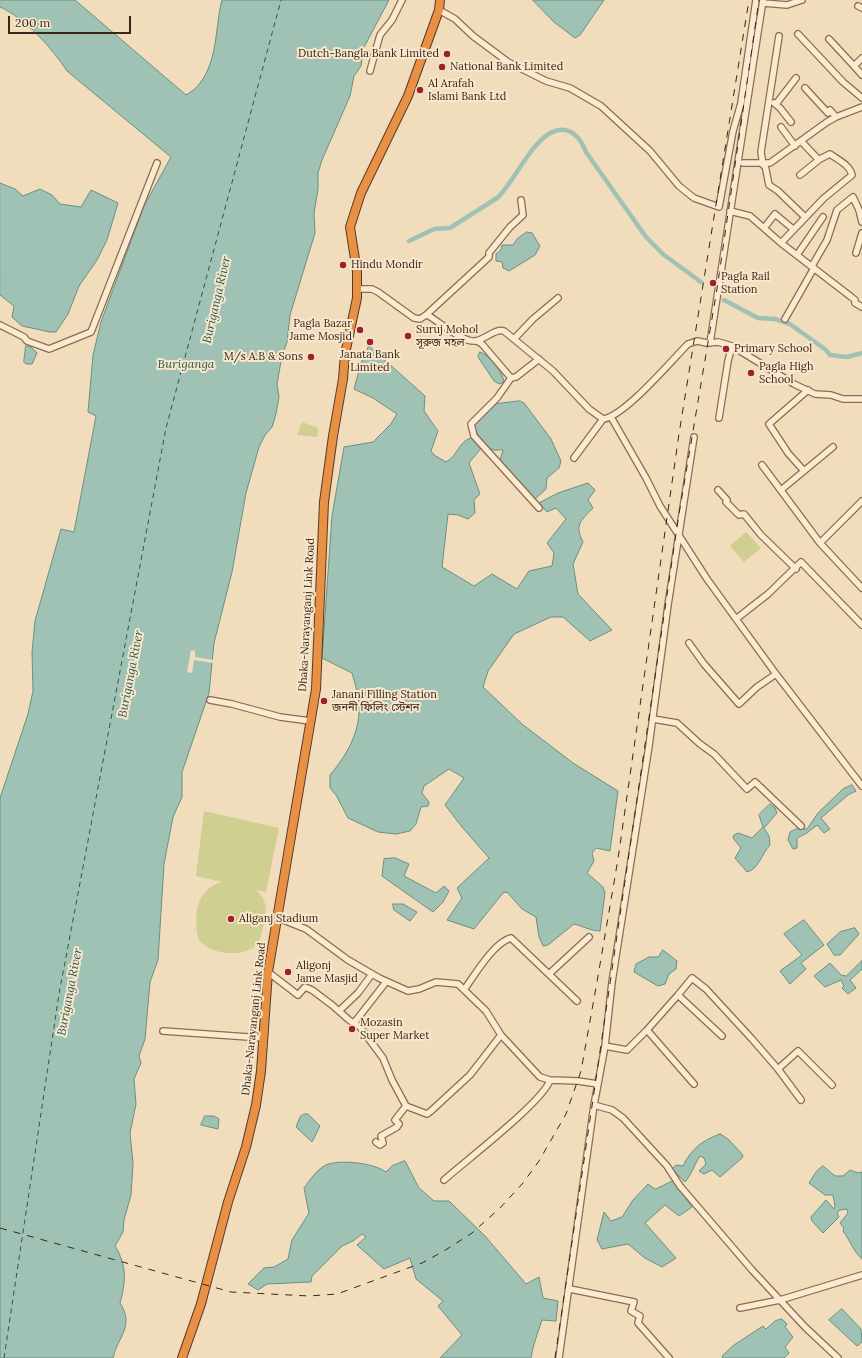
<!DOCTYPE html>
<html>
<head>
<meta charset="utf-8">
<style>
	body { margin:0 }
	#map { position:relative; width:862px; height:1358px; overflow:hidden; background:#f1dcbc; font-family:Lora,serif }
	canvas { display:block }
	.scale { position:absolute; left:8px; top:16px; width:123px; height:18px; box-sizing:border-box; border:2px solid #38261a; border-top:0; padding-left:5px; font-size:12px; line-height:14px; white-space:nowrap; color:#38261a; -webkit-text-stroke:3px #f8e7cc; paint-order:stroke }
</style>
</head>
<body>
<div id="map">
<canvas width="862" height="1358"></canvas>
<div class="scale">200 m</div>
</div>
<script>
const ctx = document.querySelector('canvas').getContext('2d');
ctx.lineJoin = 'round';
function fillPath(path, color) {
  ctx.fillStyle = color;
  ctx.fill(path, 'evenodd');
}
function strokePath(path, color, width, dash) {
  ctx.strokeStyle = color;
  ctx.lineWidth = width;
  ctx.lineCap = dash ? 'butt' : 'round';
  ctx.setLineDash(dash || []);
  ctx.stroke(path);
}
function label(font, color, halo, rows, align = 'center') {
  ctx.font = font + ' Lora,"Noto Sans Bengali",serif';
  ctx.lineWidth = 4;
  ctx.setLineDash([]);
  ctx.textBaseline = 'middle';
  ctx.strokeStyle = halo;
  ctx.fillStyle = color;
  for (const [text, x, y, turn = 0] of rows) {
    ctx.save();
    ctx.translate(x, y);
    ctx.rotate((+turn || 0) * Math.PI / 180);
    ctx.textAlign = isNaN(turn) ? turn : align;
    if (halo) ctx.strokeText(text, 0, 0);
    ctx.fillText(text, 0, 0);
    ctx.restore();
  }
}
fillPath(new Path2D(`
	M302,422L318,428L317,437L297,435Z
	M746,532L761,548L744,562L730,546Z
	M204,811L279,828L266,892L256,890C265,897 267,907 265,917C264,924 262,934 259,941C250,958 213,956 201,942C195,935 196,919 197,910C199,896 209,885 222,882L196,876Z`), '#cecf90');
const water = new Path2D(`
	M0,0H75L186,95C191,92 197,88 200,83C218,60 215,27 222,0H389L363,49L361,66L354,76L350,96L322,160L318,173V189L314,213L315,233L290,315L287,342L282,356L277,384L279,397L276,414L272,427L265,435L259,447L246,493L232,572L214,643L209,693L182,772V797L173,817L164,864L158,960L150,982L145,1039L139,1056L141,1063L134,1079L136,1104L130,1133L133,1163L131,1195L124,1220L123,1232L115,1246C127,1265 126,1282 120,1303C135,1326 118,1336 113,1358H0V798L28,714L33,691L32,652L35,621L61,529L74,532L96,416L88,412L93,355L101,322L144,206L171,157L67,71C52,48 25,18 0,7Z
	M533,0H604L580,35L575,38L554,22Z
	M0,183L15,189L23,196L40,189L52,195L60,204L81,207L91,190L118,203L107,240L97,260L79,286L68,314L56,332H50L22,326L12,317L14,306L0,295Z
	M527,232L532,233L540,246L535,255L509,271L503,268L502,262L496,261V254L501,250L502,245H513L517,239Z
	M26,346L31,347L37,353L32,364H26L24,362Z
	M369,346L425,396L424,411L438,431L431,451L434,455L446,462C459,455 457,442 473,437L482,447L469,463L480,494L474,500L475,513L468,519L458,515L448,514L442,567L474,586L492,574L517,589L529,571L552,566L554,553L547,543L566,519L556,508L547,512L539,503L558,493L588,483L595,490L588,500L593,508C581,521 574,524 583,542L573,564L578,594L612,630L590,641L563,617H551L514,634L488,671L483,687L522,724L573,763L618,791L610,851L596,848L592,853L594,861L587,873L603,887L605,893L600,931C591,931 582,926 574,924L548,945L543,946L539,937L536,917L522,909L507,892L503,893L474,929L447,920L462,898L457,888L489,858L462,827L445,805L464,778L449,769L424,786L422,793L429,802L428,806L421,807L416,824L410,831L396,834L378,832L348,818L336,795L330,788V775C346,756 360,733 359,707C359,696 355,684 352,673L322,658L332,516L344,447L373,442L390,425L397,414L373,398L354,389L361,363Z
	M480,352C490,355 503,372 504,382L499,384L494,381L478,357Z
	M520,401L524,403L551,439L561,461L559,468L547,478L546,489L535,499L502,463L500,460L503,450C500,449 496,451 494,450C483,447 477,434 473,426L495,404Z
	M852,785L856,791L848,795L821,818L830,829L824,833L817,825L807,833L797,838V848L793,849L788,840L790,832L796,829H807L818,813L843,789Z
	M770,804L775,808L777,813L764,828L769,836L770,845C762,853 759,869 747,872L735,858L741,848L733,838L734,835L738,833L752,838L763,827L759,815Z
	M395,858L409,864L404,876L436,893L444,886L449,891L443,902L433,912L382,876L384,859Z
	M393,904H403L417,912L410,921L394,910Z
	M804,920L824,945L801,963L806,969L790,984L780,971L802,955L784,934Z
	M855,928L859,934L840,955H834L827,944L840,932Z
	M663,950L677,961L676,969L669,974L665,984L658,986L634,972L636,964L649,957H658Z
	M862,961V969L850,980L856,988L848,994L842,988L844,986L841,980L825,987L814,976L830,963L841,975L846,976Z
	M304,1114H308L320,1126L312,1142L296,1127L300,1117Z
	M205,1116H214L219,1119L218,1129L201,1125Z
	M720,1134L728,1139L743,1155L742,1158L720,1177L712,1170L704,1174L699,1171L706,1164L704,1158L700,1156C694,1165 692,1174 685,1182L672,1169L676,1165L683,1166C691,1149 703,1140 720,1134Z
	M405,1161L419,1188L434,1201H449L485,1236L526,1284L539,1277L543,1298L558,1301L556,1321L542,1320C538,1333 533,1344 531,1358H440L462,1335L438,1306L443,1301L416,1279L410,1258L384,1269L357,1245L366,1237L362,1234L353,1241L342,1246L312,1276L311,1282L267,1284L258,1290L248,1284L264,1268L274,1267L288,1259L292,1240L309,1213L304,1188C310,1180 316,1170 326,1165C340,1159 374,1163 386,1172L392,1166Z
	M823,1166L835,1176H843L850,1170L858,1173L862,1172V1259C853,1251 850,1240 843,1231L844,1228L840,1223L848,1213L847,1209L840,1210L837,1213L839,1217L823,1233L812,1221L811,1217L826,1200L834,1209L835,1206L833,1195H825L809,1183L816,1172Z
	M673,1181L692,1207L679,1216L665,1205L645,1223L676,1258L662,1267L645,1258L628,1244L602,1249L597,1240L604,1212L611,1221L622,1217L633,1200L648,1184L655,1189Z
	M842,1309L861,1329L862,1342L857,1346L829,1320Z
	M782,1319L787,1324L785,1327L793,1337L785,1347L789,1353L784,1358H723L722,1356L734,1345L763,1326L766,1329L775,1321Z`);
fillPath(water, '#a0c2b5');
strokePath(water, '#679082', 1);
fillPath(new Path2D(`
	M191,650L195,651V657L214,660L213,663L194,660L192,673L187,672Z`), '#f1dcbc');
strokePath(new Path2D(`
	M409,241L434,229L450,228L497,198C516,182 536,126 565,130C576,132 582,142 586,152L646,237L664,255L701,282
	M724,300L758,318L775,319L790,324L826,350L830,355L847,357L862,353`), '#a0c2b5', 4.5);
strokePath(new Path2D(`
	M4,1358L59,994L166,428L281,0`), '#285951', 1, [5, 4]);
const minor = new Path2D(`
	M763,3L787,5L802,0
	M858,6L862,8
	M439,10L455,19L473,36L508,62L546,81L570,88L601,106L650,151L679,186L694,198L719,207L733,131L741,103L756,0
	M798,34L843,82L862,98
	M829,39L854,66
	M862,58L854,66L862,75
	M370,71L380,35L392,20L402,0
	M805,88L828,113L830,110L836,117
	M774,103L780,108L791,122
	M776,104L796,78
	M781,127L795,146
	M743,163H770L827,122L836,117L862,107
	M763,165L761,152L779,36
	M765,165L769,185L778,191L805,217
	M800,175L820,159
	M730,211L750,216L781,243L850,296L855,300V303L862,307
	M764,228L775,214L793,229
	M781,243L824,198L852,175C850,165 838,160 830,154L820,159L817,158L801,141
	M856,253L862,233
	M797,255L823,217
	M812,266L827,240L837,210L853,197L859,210L862,222
	M357,289H372L378,292L414,318L420,319L426,315L429,316C439,322 464,343 475,341C485,340 495,328 504,331L553,371L589,409L603,419C624,417 671,361 688,344L697,341L707,343L718,342L732,346L794,384L815,394L831,395L843,399H862
	M426,315L489,257V253L510,227L523,215L521,200
	M785,319L814,268
	M0,325L24,337L27,341L49,349L91,332L157,163
	M514,339L533,319L558,298
	M477,341L482,344L511,378
	M710,343L763,0
	M611,417L646,478L660,506L707,579L776,674L862,786
	M719,418L728,361L732,346
	M574,458L603,419
	M762,465L820,543L862,588
	M804,471L788,453L769,424L808,390
	M718,490L727,500L726,502L739,515L744,514L761,535L796,569
	M781,490L833,447
	M539,508L474,436L471,424L497,398L511,378L516,377L539,359
	M820,543L862,501
	M736,619L768,594L801,562L862,625
	M689,643L704,664L739,704L757,687L776,674
	M210,700L232,704L280,717L310,721
	M653,719L677,723L700,744L714,754L747,789L755,782L801,826
	M278,918L306,929L348,960L379,978L408,991L419,989L436,982L458,984L486,1011L501,1035L540,1077L550,1080L578,1081L598,1084L594,1105L612,1110L623,1118L667,1166L680,1186L752,1270L805,1327L838,1358
	M268,972L298,995L305,987L312,990L332,1005L349,1020L360,1027L383,1058L392,1080L406,1106
	M549,974L589,937
	M464,990C474,976 494,942 511,938L577,1001
	M678,995L692,978L706,989L752,1039L778,1069L801,1100
	M339,1011L358,993L372,974
	M354,1023L386,982
	M647,1030L678,995L722,1036
	M163,1031L263,1038
	M605,1046L627,1050L647,1030L694,1084
	M778,1069L798,1051L832,1085
	M598,1084L605,1046L612,982L649,746L668,605L694,437
	M376,1142L380,1145L383,1143L381,1136L397,1127L399,1124L395,1120L406,1106L427,1114L431,1111L470,1075L501,1035
	M444,1180C464,1162 544,1101 550,1080
	M570,1289L634,1302L631,1311L640,1316L638,1323L669,1358
	M740,1308L780,1300L862,1275
	M559,1358L594,1105`);
const highway = new Path2D(`
	M182,1358L201,1304L228,1202L246,1147L256,1105L261,1071L268,972L316,689L324,502L333,436L343,379L345,354L357,298V272L350,227L361,193L408,96L439,10L440,0`);
strokePath(minor, '#8a6c54', 8);
strokePath(highway, '#573a29', 10);
strokePath(minor, '#fbead0', 5.5);
strokePath(highway, '#e89145', 8);
strokePath(new Path2D(`
	M0,1228L231,1292L309,1296L337,1294L422,1263L444,1251L472,1233L500,1208L523,1183L539,1161L566,1114L581,1071L597,982L618,859L679,434L749,0
	M555,1358L678,520L717,289L759,0`), '#38261a', 1, [7, 7]);
for (const [x, y, r, color] of [
	[447,54,4,"#9d202d"],
	[442,67,4,"#9d202d"],
	[420,90,4,"#9d202d"],
	[343,265,4,"#9d202d"],
	[713,283,4,"#9d202d"],
	[360,330,4,"#9d202d"],
	[408,336,4,"#9d202d"],
	[370,342,4,"#9d202d"],
	[726,349,4,"#9d202d"],
	[311,357,4,"#9d202d"],
	[751,373,4,"#9d202d"],
	[324,701,4,"#9d202d"],
	[231,919,4,"#9d202d"],
	[288,972,4,"#9d202d"],
	[352,1029,4,"#9d202d"]
]) {
  const dot = new Path2D();
  dot.arc(x, y, r, 0, 2 * Math.PI);
  ctx.fillStyle = color;
  ctx.fill(dot);
  strokePath(dot, '#f8e7cc', 1.5);
}
label('11px', '#38261a', '#f8e7cc', [
	["Dutch-Bangla Bank Limited",439,54,"right"],
	["National Bank Limited",450,67],
	["Al Arafah",428,84],
	["Islami Bank Ltd",428,97],
	["Hindu Mondir",351,265],
	["Pagla Rail",721,277],
	["Station",721,290],
	["Pagla Bazar",352,324,"right"],
	["Jame Mosjid",352,337,"right"],
	["Suruj Mohol",416,330],
	["সূরুজ মহল",416,343],
	["Primary School",734,349],
	["Janata Bank",370,355,"center"],
	["Limited",370,368,"center"],
	["M/s A.B & Sons",303,357,"right"],
	["Pagla High",759,367],
	["School",759,380],
	["Janani Filling Station",332,695],
	["জননী ফিলিং স্টেশন",332,708],
	["Aliganj Stadium",239,919],
	["Aligonj",296,966],
	["Jame Masjid",296,979],
	["Mozasin",360,1023],
	["Super Market",360,1036]
], 'left');
label('11px', '#38261a', '#f8e7cc', [
	["Dhaka-Narayanganj Link Road",307,615,-87],
	["Dhaka-Narayanganj Link Road",254,1019,-84]
]);
label('italic 12px', '#285951', '#f8e7cc', [
	["Buriganga River",217,300,-77],
	["Buriganga",186,365],
	["Buriganga River",131,674,-79],
	["Buriganga River",70,992,-79]
]);
</script>
</body>
</html>
